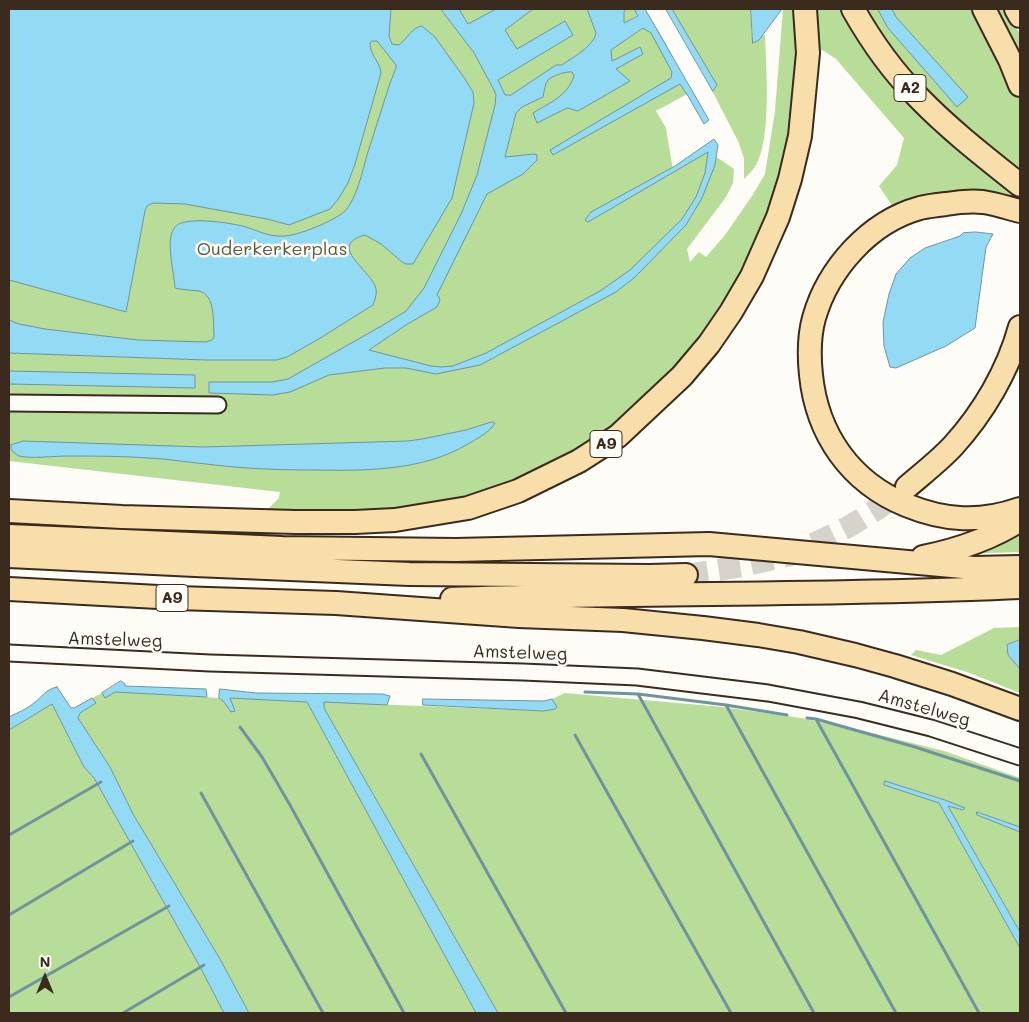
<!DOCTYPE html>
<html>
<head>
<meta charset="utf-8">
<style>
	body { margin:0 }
	#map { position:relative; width:1029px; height:1022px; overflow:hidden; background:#fdfcf7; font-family:Mali,sans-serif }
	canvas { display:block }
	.frame { position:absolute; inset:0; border:10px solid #3b2a1e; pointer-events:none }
	.north { position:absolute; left:20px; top:952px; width:50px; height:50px; -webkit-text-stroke:4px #fdfcf7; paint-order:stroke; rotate:0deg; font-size:14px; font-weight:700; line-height:20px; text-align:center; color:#3b2a1e }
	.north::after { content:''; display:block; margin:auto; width:18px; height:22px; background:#3b2a1e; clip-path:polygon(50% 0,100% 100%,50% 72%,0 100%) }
</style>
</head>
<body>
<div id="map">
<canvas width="1029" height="1022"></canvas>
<div class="frame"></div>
<div class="north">N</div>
</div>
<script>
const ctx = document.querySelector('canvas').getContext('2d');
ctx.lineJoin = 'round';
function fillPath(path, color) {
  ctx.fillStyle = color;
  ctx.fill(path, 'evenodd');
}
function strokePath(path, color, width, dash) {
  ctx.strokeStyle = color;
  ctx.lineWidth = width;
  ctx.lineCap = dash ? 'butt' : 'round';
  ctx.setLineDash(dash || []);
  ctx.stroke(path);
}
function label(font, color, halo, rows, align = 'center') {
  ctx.font = font + ' Mali,sans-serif';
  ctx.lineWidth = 5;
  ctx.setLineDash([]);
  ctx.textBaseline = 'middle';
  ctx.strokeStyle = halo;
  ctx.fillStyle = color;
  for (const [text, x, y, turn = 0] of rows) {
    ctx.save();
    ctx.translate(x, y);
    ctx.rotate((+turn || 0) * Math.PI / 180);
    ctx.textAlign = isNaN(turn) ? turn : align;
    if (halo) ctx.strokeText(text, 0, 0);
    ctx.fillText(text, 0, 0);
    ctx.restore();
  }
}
fillPath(new Path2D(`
	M9,9H600L619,44L653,22L664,40L691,92L656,111L666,128L673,171L708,151L734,169L733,183L726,197L687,249L690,262L699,252L706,257L725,235L752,196L765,174L775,111L783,9H794L797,93L785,155L773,203L730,298L700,341L635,409L584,449L535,475L465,500L442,504L369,512L266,511L279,498L280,492L9,461ZM461,448L422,462L389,467Z
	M626,9H634L638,15L624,24V12Z
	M672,9H751L752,38L765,35C766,68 772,139 755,167C752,171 748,175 744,179V158L738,141L704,75V64Z
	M816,9H840L849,24L887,79L934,131L1020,198V203L897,213L879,186L897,165L904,138L836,59L824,51L817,49L818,20Z
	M860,9H1006L1020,35V178L917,86Z
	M1020,530V552L956,554Z
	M1020,627V640L1007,645L1008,655L1020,669V693L967,672L911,655L916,650L941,655L994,628Z
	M115,692L219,698L224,702L230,698L307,702L476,1013H249L220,959L133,814L110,767L78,718L80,713L95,703L92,698L102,693L105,697Z
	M565,693L722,707L801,718L864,731L944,751L1020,778V827L978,812L977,815L1020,832V932L948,806L963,810L964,808L945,800L898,785H884L939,803L1020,948V1013H498L324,708V702L544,711L557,707L552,699Z
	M52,704L84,767L94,778L199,965L224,1013H9V730Z`), '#b8dd98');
const water = new Path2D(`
	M9,9H391L389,36L392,44L399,45C407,39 412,27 422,26L435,37L465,79L473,92L474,103L452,198L413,264H406L402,262L381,244L365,235C325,246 373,271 376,289C377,294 375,300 373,305L317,340L287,357L277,360H206L9,353V320L19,324L45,329L138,340L206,342L212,340L214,337C213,323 216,295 199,291C191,290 183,290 175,288C174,274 168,249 171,236C172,231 175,226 179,224C193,217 232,223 246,227C259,231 269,237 283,236C298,236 334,221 345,211C356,200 363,170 367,155C375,131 382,107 390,83L396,68V65L377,41H372L370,43C370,56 380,61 381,73L355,164L348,183L339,198L330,209L289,225L267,219L185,204L153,203L147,206L145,211L126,312L9,280Z
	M441,9H459L468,24L496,9H533L505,30L517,49L565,21L573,35L498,80L505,95H511L556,65H562C573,57 593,47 596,33L587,9H626L624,12V23L638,16L634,9H645L709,120L704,124L688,96L680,84L553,155L550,150L671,78L672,72L651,33L643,28L611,50L612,61L640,47L643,54L616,69L630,81L578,111L567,108L537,123L533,113C549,103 568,96 574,76L572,72C566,71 552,76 548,80C545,84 544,92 543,97L522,107L516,113L505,157L534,154L537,155V160L523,174L487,194L437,295L439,297L440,300L437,307L406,325L369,350L431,366L442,367L453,366L486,353L600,291L630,270L682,219L696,197L705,173L708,152L588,222L585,220L591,212L675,166L714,139L718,145L715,165L702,198L686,225L634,278L616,292L480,365L436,374L406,368H385L329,375L290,392L273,395L209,393V382H272L288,379L383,325L406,311L424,288L461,214L477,175L495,105L496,95L494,90L474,53Z
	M666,9H672L717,85L713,91Z
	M751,9H782L759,40L753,43Z
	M878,9H892L896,17L968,97L957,107L888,28Z
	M976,232L993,234L986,247L975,328L946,346L896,368L890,367L884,346L883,322L889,294L896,274L910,258L925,248L960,236L963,233Z
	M9,371L195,375V388L9,384Z
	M492,422L495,423C489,433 478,438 468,444C423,471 365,471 314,470C281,470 248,469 215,465C193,463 170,459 148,458C121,456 95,456 68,456C54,456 32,459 19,456C15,454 13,452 11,449V445L23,441L203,447L408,441L422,439L466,430Z
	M1020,640V669L1008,655L1007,645Z
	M121,681L125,684V686L206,689L207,697L115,692L105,698L102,693Z
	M57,687L71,708H74L92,698L96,703L80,713L78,718L110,767L133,814L220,959L249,1013H224L199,965L94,778L84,767L52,704L9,730V717C17,713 27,709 34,703C42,697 46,689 57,687Z
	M220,689L256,693L383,694L390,696L387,705L324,702V708L498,1013H476L307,702L230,698L235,711L231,712L224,702L219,698Z
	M423,699L544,701L552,699L557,707L555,709L544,711L423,705Z
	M885,781L945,800L965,808L963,810L948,806L1020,932V948L939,803L884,785Z
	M977,812L1020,827V832L977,815Z`);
fillPath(water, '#93daf4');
strokePath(water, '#70949e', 1);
strokePath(new Path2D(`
	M585,692L638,694L726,705L787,715
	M638,694L814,1013
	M726,705L896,1013
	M807,718L816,719L915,747L1020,781
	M816,719L979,1013
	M240,727L262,757L290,805L404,1013
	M575,735L731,1013
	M421,754L566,1013
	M201,793L323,1013
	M9,835L101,782
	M9,915L133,841
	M9,997L169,906
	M123,1013L204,965`), '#70949e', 3);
strokePath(new Path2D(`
	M686,575L743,566L791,555L848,527L879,508L907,487`), '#d6d2cc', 22, [22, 11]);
const minor = new Path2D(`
	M9,403L218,405
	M9,653L210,663L523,672L637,677L768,693L859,710L931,728L1020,757`);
const highway = new Path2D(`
	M853,9C871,41 893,72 919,98C950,130 985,157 1020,185
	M984,9L1010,60L1020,85
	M1016,9L1020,16
	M1020,211C1008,208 996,204 983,202C971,201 958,202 946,204C937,205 928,206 920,208C869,222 828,269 814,318C809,336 809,356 811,375C817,434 850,482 906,505C945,521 980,523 1020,509
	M907,487C922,474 939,461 953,446C983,413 1008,371 1020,327
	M9,511L122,517L295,522H355L395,520L468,508L518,491L579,461L618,436L682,376L709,344L731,312L752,276L778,217L790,179L800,136L808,53L805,9
	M9,536L282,548L456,550L709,544L974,568L1020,567
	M9,556L195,565L409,574L650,576L686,575
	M923,557C957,550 991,539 1020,520
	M9,589L177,598L336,603L519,616L623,620L703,628L758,635L799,642L855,655L895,666L952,684L1020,709
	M452,599C641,592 831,596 1020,587`);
strokePath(minor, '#3b2a1e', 19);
strokePath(highway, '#3b2a1e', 26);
strokePath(minor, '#fdfcf7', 15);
strokePath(highway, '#f8deab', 22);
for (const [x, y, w] of [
	[910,88,32],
	[606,444,32],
	[172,598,32]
]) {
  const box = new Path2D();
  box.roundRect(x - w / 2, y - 13.5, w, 27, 4);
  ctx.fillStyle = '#fdfcf7';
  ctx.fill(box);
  strokePath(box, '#3b2a1e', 1);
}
label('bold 16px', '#3b2a1e', null, [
	["A2",910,88],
	["A9",606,444],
	["A9",172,598]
]);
label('18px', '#5a573c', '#fdfcf7', [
	["Ouderkerkerplas",272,249]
]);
label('18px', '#3b2a1e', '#fdfcf7', [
	["Amstelweg",115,640,2],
	["Amstelweg",520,653,2],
	["Amstelweg",924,708,16]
]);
</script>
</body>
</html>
